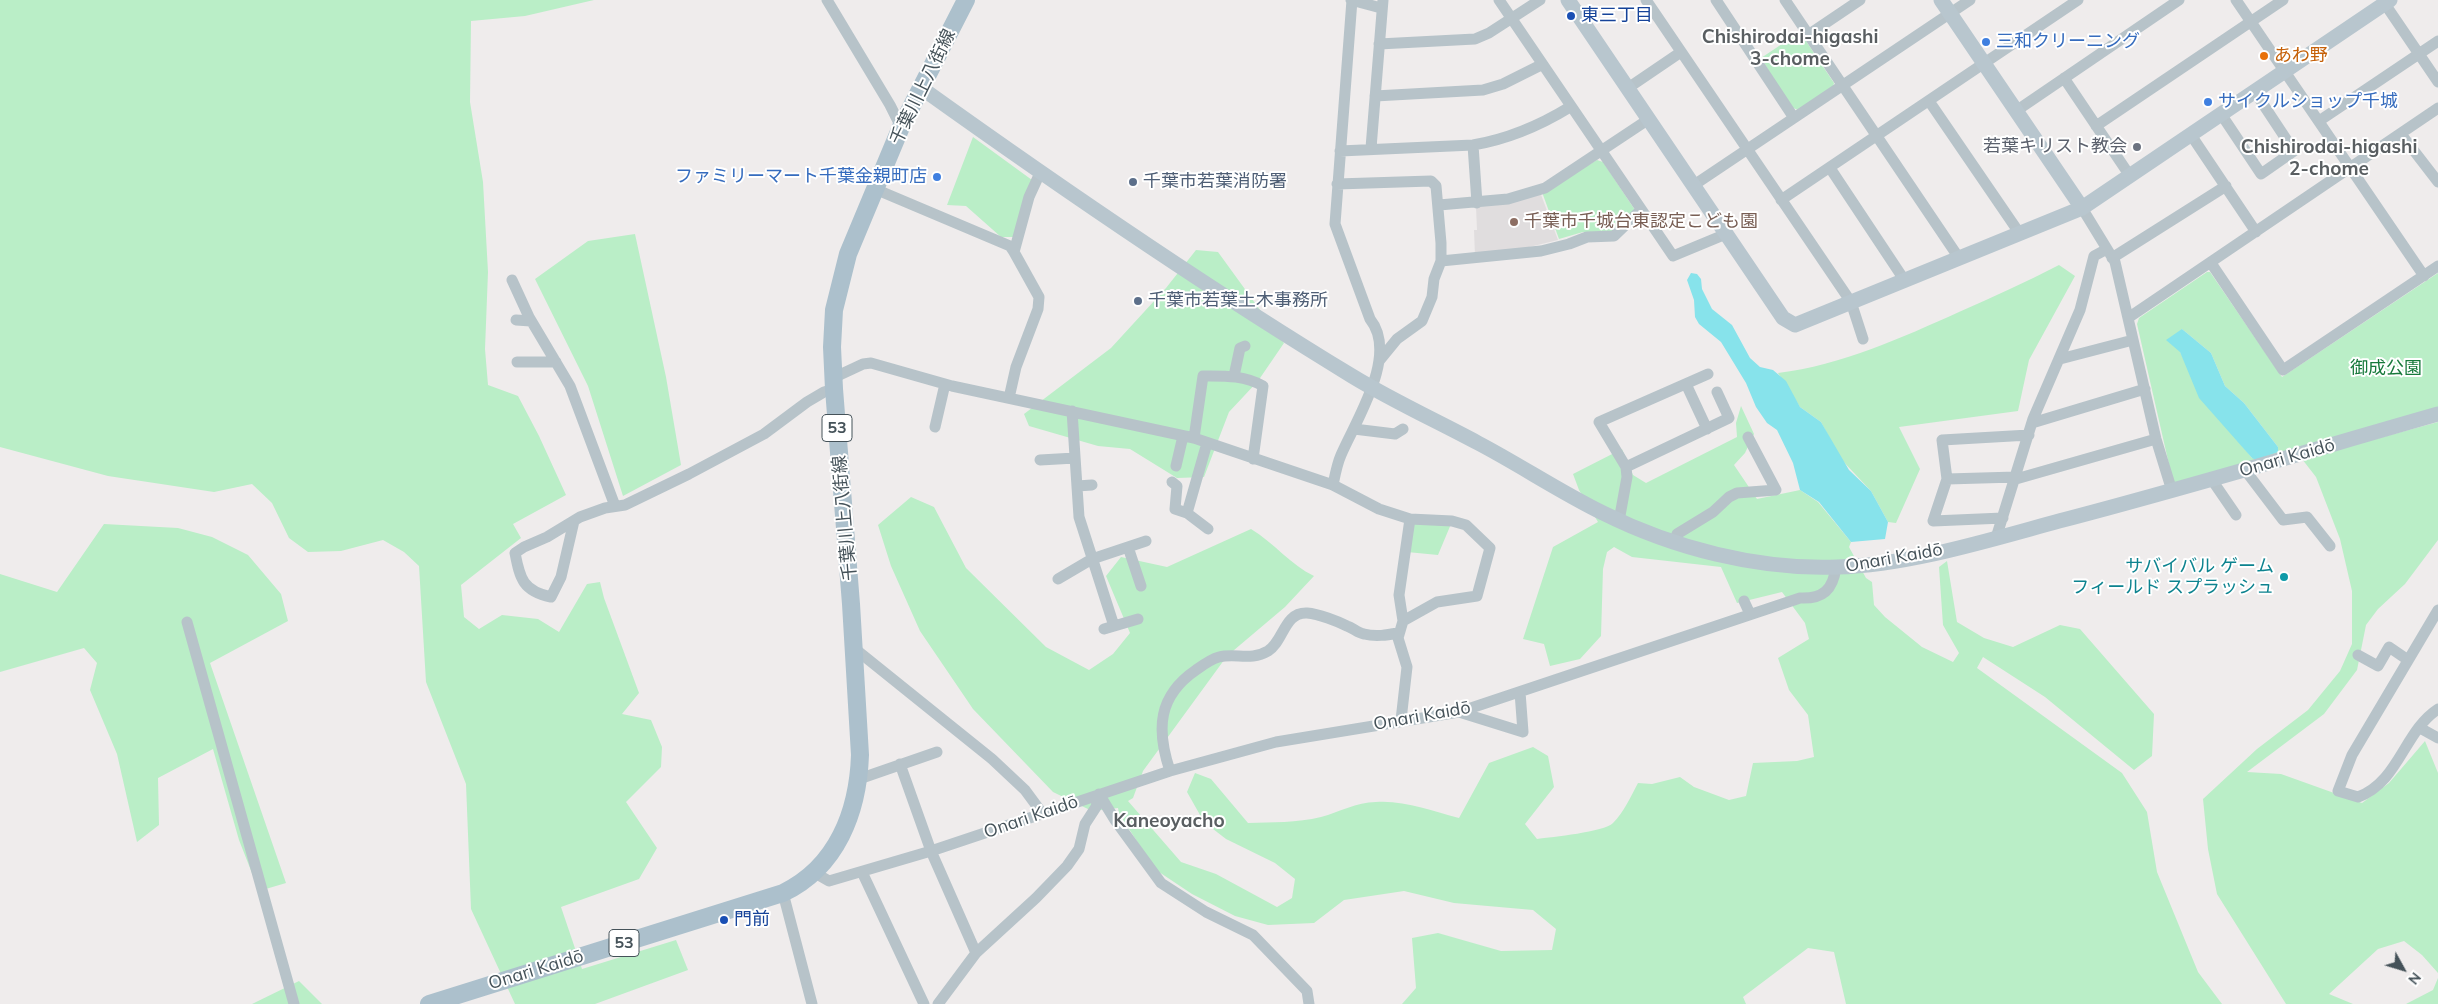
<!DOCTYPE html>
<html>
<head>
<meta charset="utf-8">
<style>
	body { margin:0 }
	#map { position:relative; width:2438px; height:1004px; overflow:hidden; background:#efecec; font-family:Mulish,sans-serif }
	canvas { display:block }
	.north { position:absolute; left:2378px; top:944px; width:50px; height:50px; -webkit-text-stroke:4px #fff; paint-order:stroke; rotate:129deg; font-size:14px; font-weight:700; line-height:20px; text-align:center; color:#455259 }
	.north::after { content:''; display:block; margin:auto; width:18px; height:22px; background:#455259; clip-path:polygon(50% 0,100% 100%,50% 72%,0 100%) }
</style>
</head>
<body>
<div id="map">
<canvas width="2438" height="1004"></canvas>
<div class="north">N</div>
</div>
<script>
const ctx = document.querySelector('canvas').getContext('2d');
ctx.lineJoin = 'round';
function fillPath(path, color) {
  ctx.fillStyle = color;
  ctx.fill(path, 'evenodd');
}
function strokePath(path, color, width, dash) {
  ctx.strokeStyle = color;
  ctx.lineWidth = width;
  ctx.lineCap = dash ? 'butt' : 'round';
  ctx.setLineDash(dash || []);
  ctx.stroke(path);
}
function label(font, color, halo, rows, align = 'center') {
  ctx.font = font + ' Mulish,"Noto Sans JP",sans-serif';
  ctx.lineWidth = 4;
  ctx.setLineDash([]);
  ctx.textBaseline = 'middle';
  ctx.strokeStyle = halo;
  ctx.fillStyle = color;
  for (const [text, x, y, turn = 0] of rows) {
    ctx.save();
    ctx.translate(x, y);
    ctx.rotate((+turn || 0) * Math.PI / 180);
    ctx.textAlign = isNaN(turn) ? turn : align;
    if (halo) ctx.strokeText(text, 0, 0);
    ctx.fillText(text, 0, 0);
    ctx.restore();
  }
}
fillPath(new Path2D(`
	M1540,192L1558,240L1517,250L1475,256L1474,230H1477L1476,207Z`), '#e0ddde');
fillPath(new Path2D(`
	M0,0H594L525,16L471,21L470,102L483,182L488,272L485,349L488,385L518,396L539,436L566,495L513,524L521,538L461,585L464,617L479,629L502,615L538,619L559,632L587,584L600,582L604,598L639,693L622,714L651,720L662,747L661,767L626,802L657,848L639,879L561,907L582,969L676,940L688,970L595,1004H515L471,909L466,784L426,682L419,566L404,552L383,540L341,551L308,552L289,538L272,503L252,484L214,492L108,476L0,447Z
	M1800,32L1834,83L1833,87L1798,110L1791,107L1761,58Z
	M973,137L1032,180L1013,237H1001L966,206L947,205Z
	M1597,160L1603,162L1635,210L1612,232H1583L1559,239L1542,192Z
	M635,234L666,377L681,465L623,496L588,386L535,279L588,241Z
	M1196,250L1218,252L1284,343L1258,381L1229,412L1204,477L1177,478L1130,449L1098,446L1029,426L1024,414L1111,348L1166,288Z
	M2059,265L2075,276L2029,360L2018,411L1899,427L1920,469L1896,523L1888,522L1871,491L1840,458L1821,422L1800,407L1778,373C1842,365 1901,338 1959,312C1993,297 2026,282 2059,265Z
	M2207,272H2210L2282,377L2438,273V408L2177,484L2173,482L2137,324L2139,318ZM2182,329L2211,353L2225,386L2244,403L2278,447L2252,458L2228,428L2212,412L2180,352Z
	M1741,406L1754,434L1745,453L1734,465L1757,499L1800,490L1818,502L1851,542L1849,547L1866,578L1872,582L1874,605L1885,617L1922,647L1953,662L1959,653L1943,625L1939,567L1947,561L1957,622L1984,638L2013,647L2060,625L2080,629L2154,714L2152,756L2134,770L2045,697L1983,657L1977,668L2122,773L2147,812L2157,872L2198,972L2222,1004H1846L1834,952L1808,948L1743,997L1746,1004H1402L1416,988L1412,938L1438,933L1501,951L1552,950L1556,929L1533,910L1454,903L1404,891L1344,900L1314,923L1268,925L1235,916L1192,894L1156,870L1119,814L1118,808L1092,811L1053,792L973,709L920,631L891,566L878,525L911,497L934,507L966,568L1046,647L1089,670L1113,654L1130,633L1106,576L1121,557L1167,567L1251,529C1274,543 1291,565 1314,576L1285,607L1227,656L1143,771L1133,798L1128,801L1181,862L1216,874L1277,907L1292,898L1295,879L1275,863L1226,839L1204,822L1187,792L1195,773L1211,779L1248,823C1272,822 1297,823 1321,817C1340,812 1356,802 1376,802C1404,800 1432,811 1459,818L1489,763L1533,747L1548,756L1554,787L1525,824L1537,839C1552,837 1604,832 1613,823C1624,812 1631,796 1638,783L1652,784L1680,777L1694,787L1729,800L1746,796L1753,763L1797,761L1814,757L1808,715L1789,690L1778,658L1809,639L1805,623L1782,592L1737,603L1721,567L1632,557L1614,547L1607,552L1603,569L1601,636L1580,659L1550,666L1544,644L1523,639L1553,547L1598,522L1579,490L1573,474L1622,449L1633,475L1646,483L1737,437L1736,423Z
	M2438,422V540L2405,584L2378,609L2366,625L2357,670L2324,714L2247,772L2281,774L2362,803L2389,783L2425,741L2438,773V973L2422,955L2404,941L2378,949L2329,994L2353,1004H2286L2217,894L2208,849L2203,799L2257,749L2308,710L2340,671L2352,644V591L2340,539L2316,477L2302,459Z
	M1413,520L1451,524L1438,555L1407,552Z
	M104,524L178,528L212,537L248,555L281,594L288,621L210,663L286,883L259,891L239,840L213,749L158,778L159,825L137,842L117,754L90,690L97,663L84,648L0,672V574L57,592Z
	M2438,978V1004H2406L2433,990Z
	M299,981L322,1004H252Z`), '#baeec7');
fillPath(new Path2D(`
	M1691,273L1697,274L1701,279L1702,289L1712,309L1732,325L1750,358L1760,367L1773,370L1786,381L1800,407L1821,422L1849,470L1871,491L1888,522L1885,539L1851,542L1819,502L1800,490L1793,463L1777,430L1767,423L1756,407L1746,383L1721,342L1699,324L1695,317L1694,300L1687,280Z
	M2182,329L2211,353L2225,386L2244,403L2278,447V452L2256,460L2252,458L2199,398L2180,352L2166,340Z`), '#87e3eb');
strokePath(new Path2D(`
	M827,0L890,105L901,127
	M1351,0L1381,8
	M1499,0L1673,256L1726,234
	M1646,0L1851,302L1863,339
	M1716,0L1794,118
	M1785,0L1959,258
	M2236,0L2424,276
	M2385,4L2438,82
	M1808,35L1860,0
	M1379,44L1475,39L1489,33L1540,0
	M2064,78L2130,176
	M1628,88L1681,52
	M1375,96L1483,90L1503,84L1541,65
	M1929,101L2020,234
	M2016,111L2179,0
	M2221,114L2261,174L2294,151L2255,92
	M2319,121L2438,41
	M2096,126L2283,0
	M2401,134L2438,182
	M2191,135L2256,232
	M1473,145L1477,203
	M1371,148L1383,0
	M1340,151L1473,145C1509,139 1539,126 1570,107
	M1830,168L1905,281
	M1337,184L1431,181L1436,186L1441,243V261L1434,279L1432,297L1422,321L1397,339L1379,361
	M1694,185L1970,0
	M875,189L1010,246L1014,252
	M1781,200L2078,0
	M1439,205L1508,199L1545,188L1649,119
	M2082,208L2115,262L2156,439L2172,491
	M2112,258L2226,186
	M1441,261L1541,251L1569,244L1587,237L1614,236L1641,210
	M2211,263L2283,370L2438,266
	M512,280L529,317L570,386L615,506
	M2128,318L2438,108
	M516,320L531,321
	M2060,359L2133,340
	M517,362H556
	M1234,376L1240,348L1245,346
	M833,378L863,364L871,363L952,386L1194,438L1333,485L1379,509L1410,519L1452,521L1466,525L1490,548L1477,596L1437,602L1403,621
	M1686,384L1707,429
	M1009,398L1016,367L1038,309L1039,297L1014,252L1029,197L1040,173
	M1072,411L1079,517L1114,626
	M2032,423L2145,389
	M935,427L945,384
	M1354,429L1395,434L1403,429
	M1194,438L1203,376C1224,376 1244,375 1263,386L1253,459
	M1040,460L1075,458
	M1176,466L1183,436
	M1626,467L1729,418L1717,392
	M2245,470L2283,520L2307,517L2330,546
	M1947,479L2016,477
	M2016,479L2156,439
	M2212,480L2236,515
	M1172,482L1177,486L1175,509L1187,513L1208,529
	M1333,485C1335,475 1337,464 1341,455C1356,420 1399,355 1370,319L1335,224L1352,0
	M1077,486L1092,485
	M1187,513L1207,443
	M2003,518L1933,521L1947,479L1942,440L2029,435
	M574,521L561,577L551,597C523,591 520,579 515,553L524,547L547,537L580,517L605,508L625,505L689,474L764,434L807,402L824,392L834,389
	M1619,521L1627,477L1626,467L1599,422L1708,374
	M1996,538L2033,419L2080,310L2094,256L2107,249
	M1675,543L1677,534L1713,512L1729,497L1737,493L1776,490L1748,437
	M1128,547L1141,586
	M1058,579L1092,559L1146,541
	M1744,601L1750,614
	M2438,610L2352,755L2338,791L2358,797C2399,782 2404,731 2438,709
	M187,622L294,1004
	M1104,629L1138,619
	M854,648L992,759L1025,790L1042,813
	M2358,655L2378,666L2389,647L2408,660
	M1459,712L1523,732L1520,692
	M1401,720L1407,667L1398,638L1403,621L1399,595L1410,519
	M2420,728L2438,738
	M900,764L931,851L976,953
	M1170,771C1156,729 1158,696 1196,670C1203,665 1211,659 1219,657C1236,653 1251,661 1268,651C1284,641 1284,612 1307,613C1319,614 1337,621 1347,626C1353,628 1358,633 1364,634C1376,637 1387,635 1398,633
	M859,779L937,752
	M1099,794L1115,820L1161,883L1206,912L1253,935L1307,991L1309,1004
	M862,872L924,1004
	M815,873L829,881L931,851L1170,771L1276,742L1459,712L1800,598C1823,599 1833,590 1836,567
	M783,893L812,1004
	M938,1004L976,953L1036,898L1067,866L1079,849L1085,824L1096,807L1099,794`), '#b7c3c9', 11);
strokePath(new Path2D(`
	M1568,0L1783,318L1795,325L2082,208L2390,0
	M1941,0L2082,208
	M920,87C1061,188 1204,286 1352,376C1393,401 1437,421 1478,443C1520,465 1560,492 1603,513C1673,548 1758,570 1837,567C1909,565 1989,540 2059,521C2186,488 2312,450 2438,414`), '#b8c6ce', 15);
strokePath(new Path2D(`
	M429,1004L783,893C837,867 858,812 860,755L851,604L834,389L832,347L834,310L848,254L901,127L966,0`), '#acc0cc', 18);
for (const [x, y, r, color] of [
	[1571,16,5,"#1a4fb4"],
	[1986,42,5,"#3f7fe0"],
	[2264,56,5,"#e8710a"],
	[2208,102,5,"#3f7fe0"],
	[2137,147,5,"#6b7280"],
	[937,177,5,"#3f7fe0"],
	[1133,182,5,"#5c6f8a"],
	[1514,222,5,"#8d6e63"],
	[1138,301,5,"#5c6f8a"],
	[2284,577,5,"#0f9aa8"],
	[724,920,5,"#1a4fb4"]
]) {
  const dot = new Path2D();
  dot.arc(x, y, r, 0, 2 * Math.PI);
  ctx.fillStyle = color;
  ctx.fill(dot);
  strokePath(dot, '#fff', 2);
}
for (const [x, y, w] of [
	[837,428,30],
	[624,943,30]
]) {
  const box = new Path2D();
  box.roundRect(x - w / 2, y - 13.5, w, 27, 4);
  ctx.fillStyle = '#fff';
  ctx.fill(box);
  strokePath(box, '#455259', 1);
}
label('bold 16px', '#455259', null, [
	["53",837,428],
	["53",624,943]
]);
label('18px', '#164399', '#fff', [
	["東三丁目",1581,16],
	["門前",734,920]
], 'left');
label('18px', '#366cbe', '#fff', [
	["三和クリーニング",1996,42],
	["サイクルショップ千城",2218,102],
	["ファミリーマート千葉金親町店",927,177,"right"]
], 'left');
label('18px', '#c56008', '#fff', [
	["あわ野",2274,56]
], 'left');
label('18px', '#455259', '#fff', [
	["千葉川上八街線",923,87,-64],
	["Onari Kaidō",2287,458,-16],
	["千葉川上八街線",845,518,-95],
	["Onari Kaidō",1894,558,-10],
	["Onari Kaidō",1422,716,-10],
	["Onari Kaidō",1031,817,-19],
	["Onari Kaidō",536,970,-17]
]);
label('18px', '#5b616d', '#fff', [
	["若葉キリスト教会",2127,147]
], 'right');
label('18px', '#4e5e75', '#fff', [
	["千葉市若葉消防署",1143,182],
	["千葉市若葉土木事務所",1148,301]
], 'left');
label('18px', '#785e54', '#fff', [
	["千葉市千城台東認定こども園",1524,222]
], 'left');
label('18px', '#17793b', '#fff', [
	["御成公園",2386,369]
]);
label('18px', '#0d838f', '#fff', [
	["サバイバル ゲーム",2274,567],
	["フィールド スプラッシュ",2274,588]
], 'right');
label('bold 19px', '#595e61', '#fff', [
	["Chishirodai-higashi",1790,37],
	["3-chome",1790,59],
	["Chishirodai-higashi",2329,147],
	["2-chome",2329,169],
	["Kaneoyacho",1169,821]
]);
</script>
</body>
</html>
